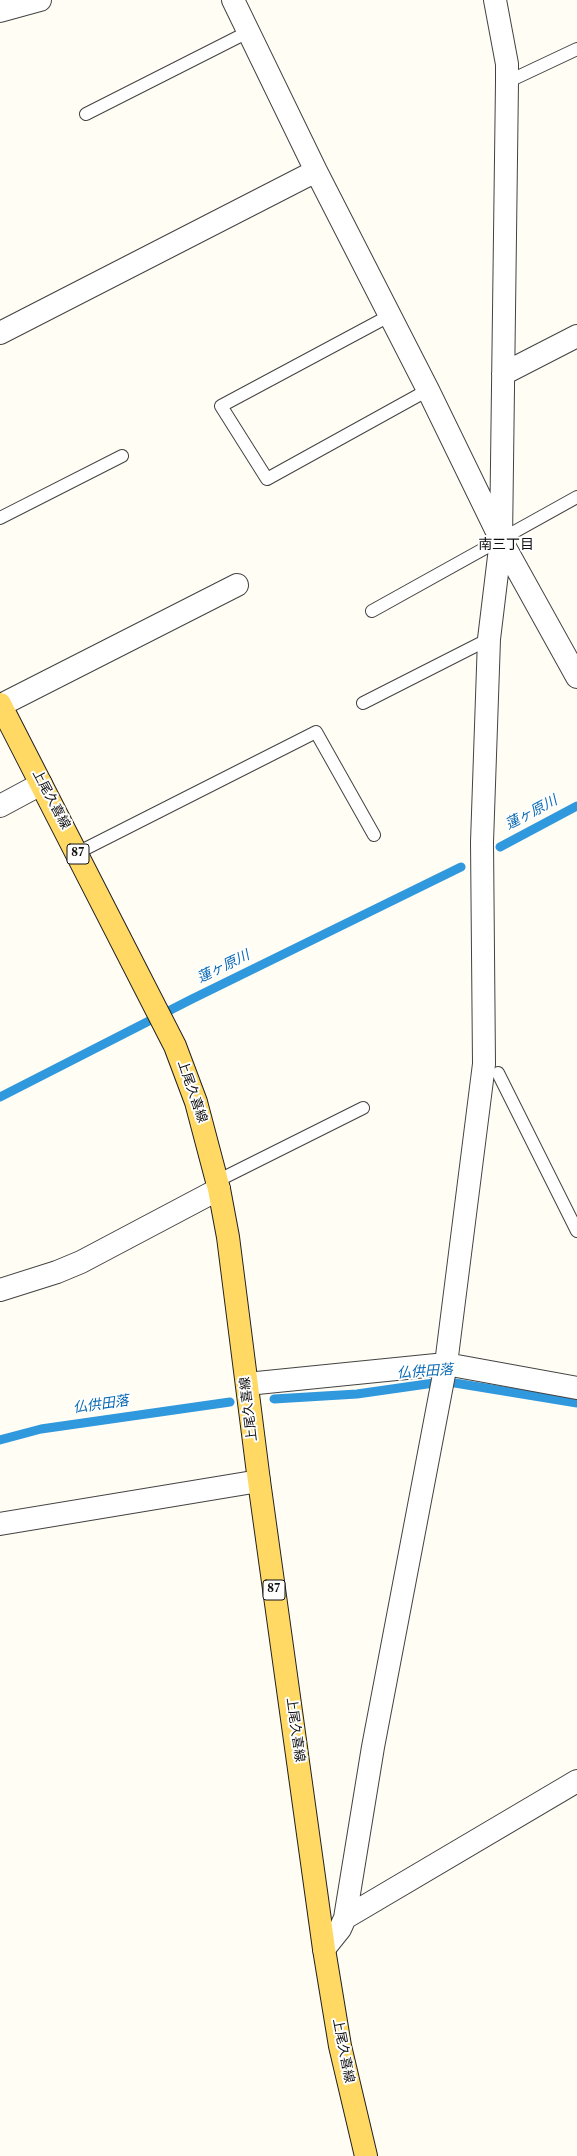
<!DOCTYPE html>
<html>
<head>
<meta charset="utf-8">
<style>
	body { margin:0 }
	canvas { display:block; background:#fffdf4 }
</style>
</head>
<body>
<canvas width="577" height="2156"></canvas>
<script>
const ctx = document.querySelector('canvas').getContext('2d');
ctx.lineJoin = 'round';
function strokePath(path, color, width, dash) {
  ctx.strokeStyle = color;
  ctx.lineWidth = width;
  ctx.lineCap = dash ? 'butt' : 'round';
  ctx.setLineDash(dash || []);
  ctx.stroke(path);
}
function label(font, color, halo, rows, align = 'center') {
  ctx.font = font + ' Spectral,"Noto Sans JP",serif';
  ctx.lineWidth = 4;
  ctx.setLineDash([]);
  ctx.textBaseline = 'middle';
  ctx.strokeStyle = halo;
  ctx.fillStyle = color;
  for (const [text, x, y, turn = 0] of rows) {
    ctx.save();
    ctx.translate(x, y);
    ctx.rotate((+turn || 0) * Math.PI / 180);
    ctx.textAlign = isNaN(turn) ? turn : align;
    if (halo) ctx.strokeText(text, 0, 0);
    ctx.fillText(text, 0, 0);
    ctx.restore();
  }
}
strokePath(new Path2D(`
	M500,847L577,806
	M0,1097L192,999L461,867
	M274,1399L357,1394L434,1383H455L577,1403
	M0,1440L41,1429L230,1402`), '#3098dd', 9);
const service = new Path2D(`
	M507,82L577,49
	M86,114L248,32
	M389,316L221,406L267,479L428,390
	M0,518L122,456
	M372,611L577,497
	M363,703L489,639
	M77,853L316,732L374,835
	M498,1073L577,1231
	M217,1181L363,1108`);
const minor = new Path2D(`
	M233,0L316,171L428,390L501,540L577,677
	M0,11L40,0
	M0,333L316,171
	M503,374L577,336
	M1,705L237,585
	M0,806L41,784
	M0,1290L57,1272L81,1262L219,1189
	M247,1384L446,1364L577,1388
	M0,1524L259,1481
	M345,1918L577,1781
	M324,1949L340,1929L345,1918L373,1747L446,1364L484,1064L482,842L489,639L501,540L507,82V64L495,0`);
const primary = new Path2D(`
	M0,704L175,1046L196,1102L219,1189L228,1237L259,1481L324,1949L340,2046L366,2156`);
strokePath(service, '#434343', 14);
strokePath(minor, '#434343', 24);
strokePath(primary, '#212121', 24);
strokePath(service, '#fff', 12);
strokePath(minor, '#fff', 22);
strokePath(primary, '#ffd964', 22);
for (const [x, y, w] of [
	[78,854,22],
	[274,1590,22]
]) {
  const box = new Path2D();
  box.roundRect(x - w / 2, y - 10, w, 20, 3);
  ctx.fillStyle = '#fff';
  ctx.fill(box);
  strokePath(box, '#101010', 1);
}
label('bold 12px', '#101010', null, [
	["87",78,854],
	["87",274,1590]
]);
label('13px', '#101010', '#fff', [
	["上尾久喜線",50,800,62],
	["上尾久喜線",191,1092,71],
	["上尾久喜線",250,1409,-97],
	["上尾久喜線",294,1730,82],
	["上尾久喜線",342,2051,79]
]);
label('14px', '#101010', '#fff', [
	["南三丁目",506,546]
]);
label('italic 14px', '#0969b3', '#fff', [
	["蓮ヶ原川",532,814,-28],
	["蓮ヶ原川",224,968,-26],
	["仏供田落",425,1373,-4],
	["仏供田落",101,1406,-8]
]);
</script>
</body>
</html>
